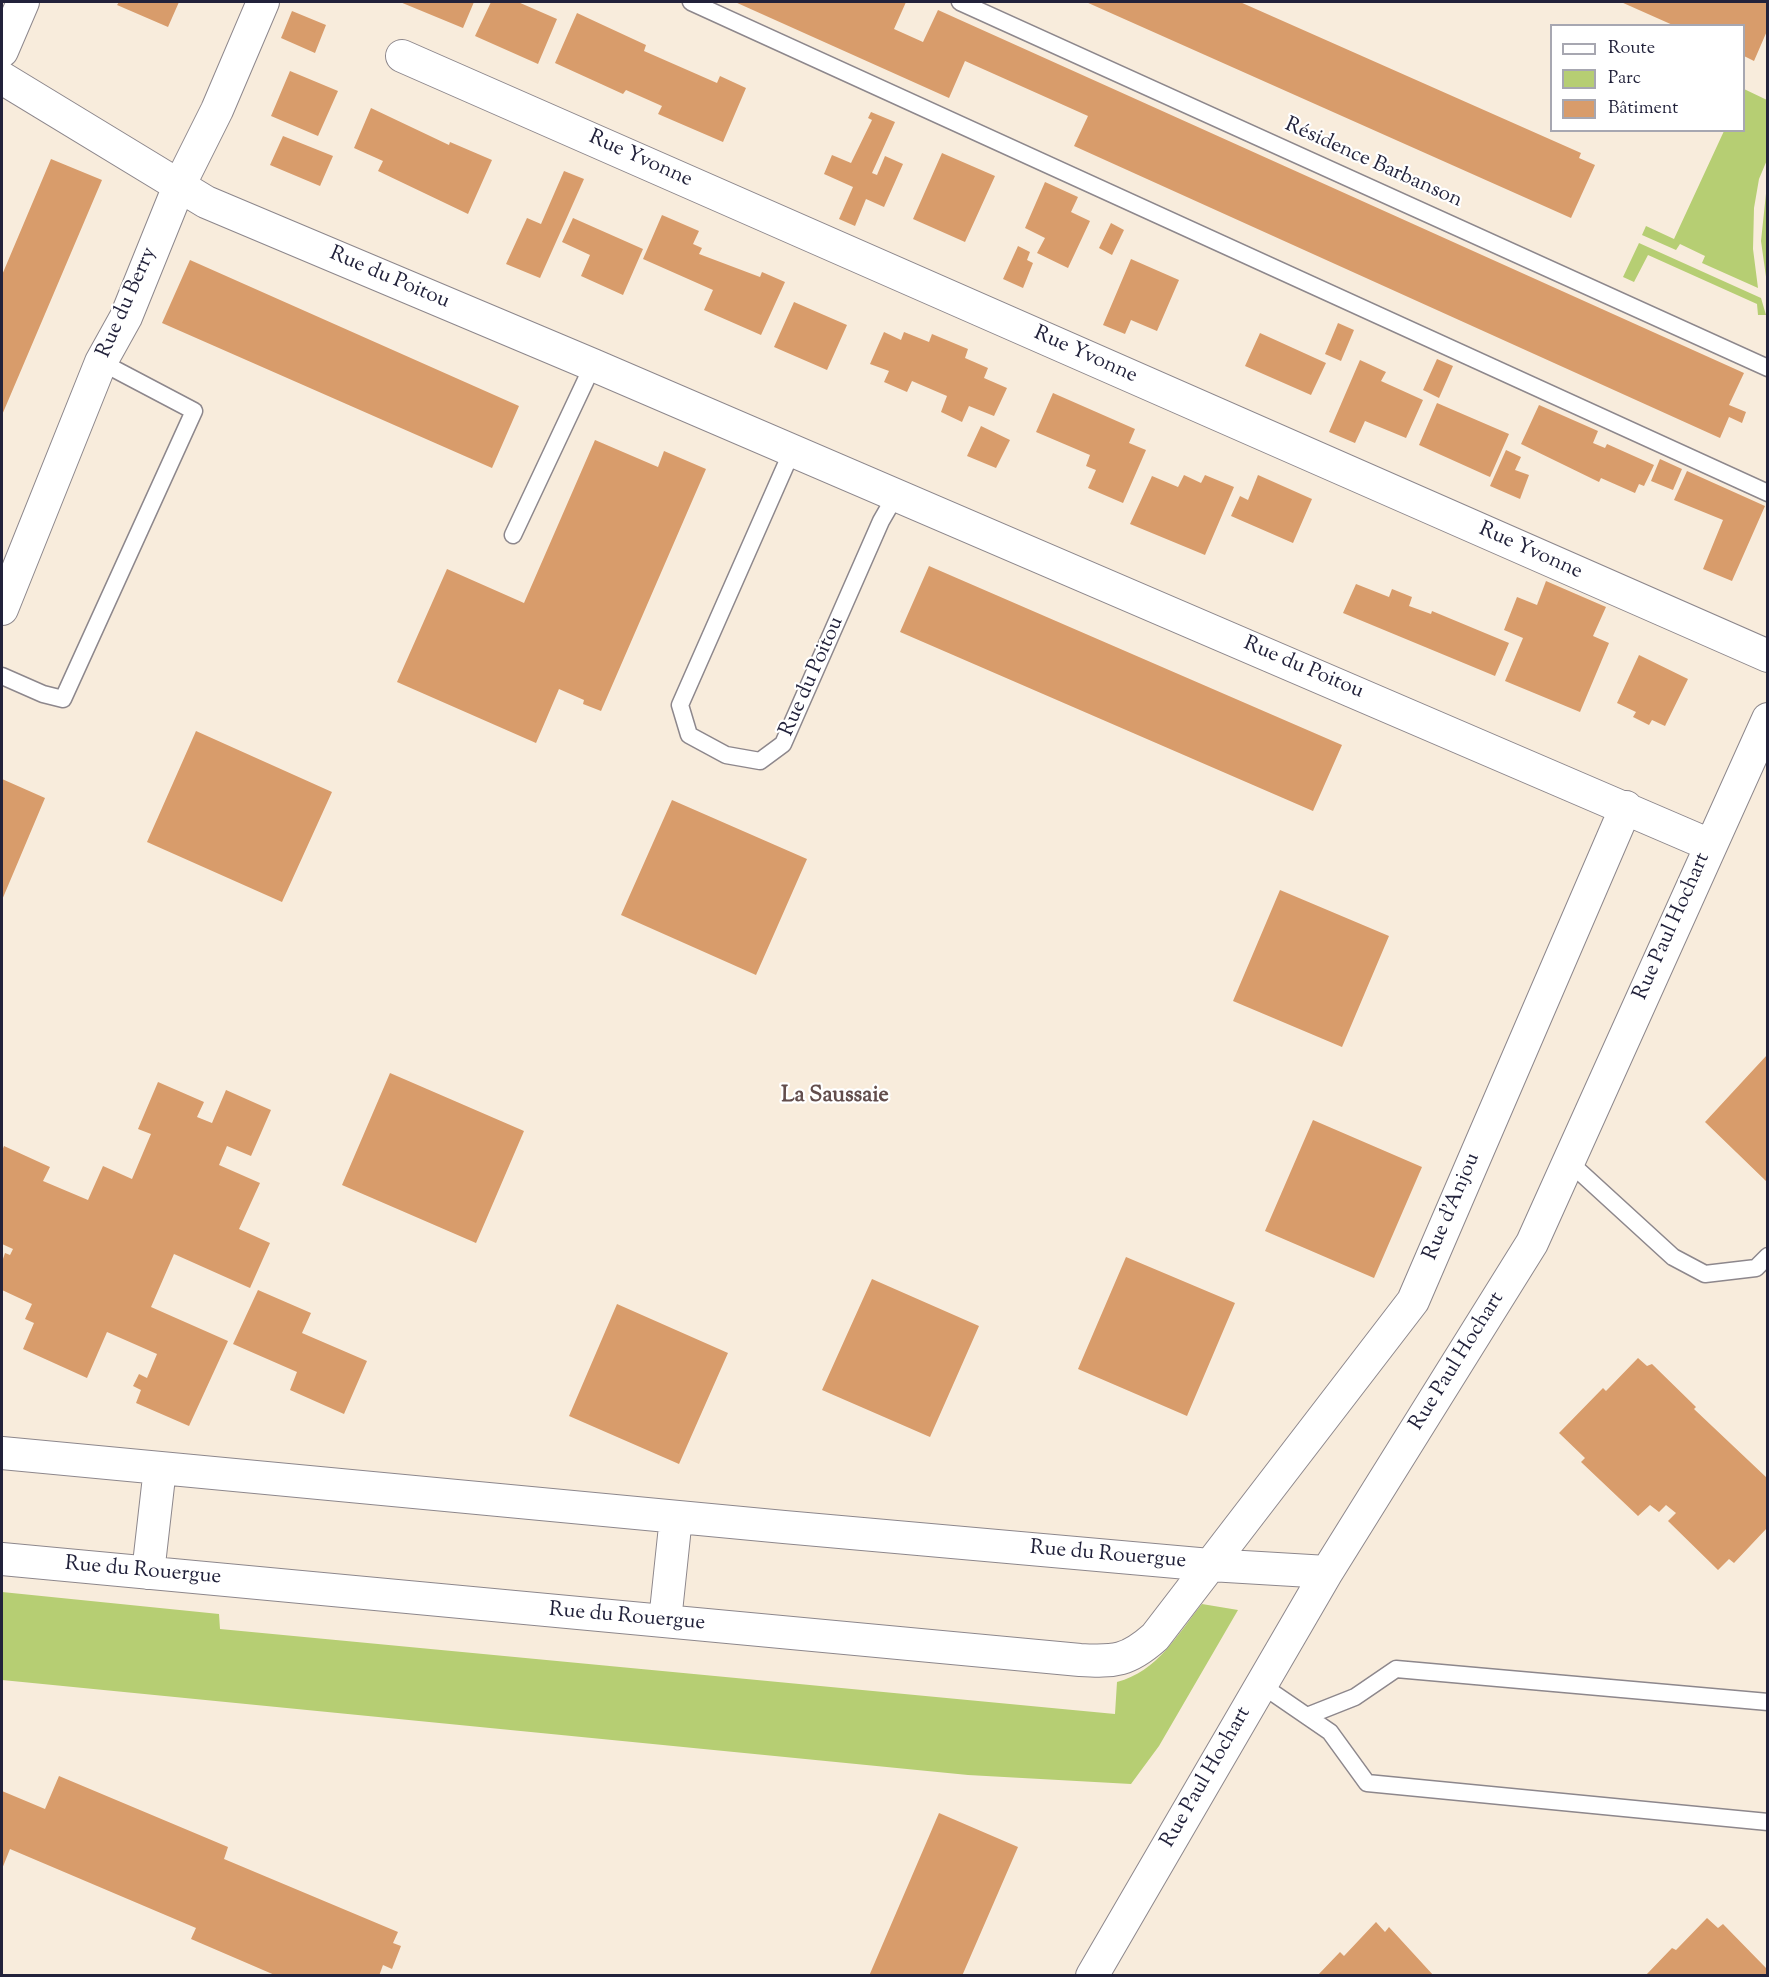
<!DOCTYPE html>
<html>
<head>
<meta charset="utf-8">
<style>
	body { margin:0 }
	#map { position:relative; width:1769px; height:1977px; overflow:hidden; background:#f8ecdc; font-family:"Sorts Mill Goudy",serif }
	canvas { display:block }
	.frame { position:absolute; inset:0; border:3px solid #22223b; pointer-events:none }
	.legend { position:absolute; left:1550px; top:24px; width:195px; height:108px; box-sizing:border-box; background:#fff; border:2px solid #a7a7b1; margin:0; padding:8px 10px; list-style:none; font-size:18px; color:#22223b }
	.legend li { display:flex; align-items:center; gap:12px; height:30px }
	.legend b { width:30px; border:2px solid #a7a7b1 }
</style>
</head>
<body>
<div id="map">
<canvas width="1769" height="1977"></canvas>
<div class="frame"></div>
<ul class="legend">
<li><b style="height:8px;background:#fff"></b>Route</li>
<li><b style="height:16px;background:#b6ce73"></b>Parc</li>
<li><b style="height:16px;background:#d89c6b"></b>Bâtiment</li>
</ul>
</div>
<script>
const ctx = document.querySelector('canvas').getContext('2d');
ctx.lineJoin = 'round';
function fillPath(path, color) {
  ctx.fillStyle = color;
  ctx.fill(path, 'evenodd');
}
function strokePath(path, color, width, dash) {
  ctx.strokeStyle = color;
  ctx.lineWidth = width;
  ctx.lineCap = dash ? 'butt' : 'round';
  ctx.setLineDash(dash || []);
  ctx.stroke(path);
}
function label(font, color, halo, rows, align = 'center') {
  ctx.font = font + ' "Sorts Mill Goudy",serif';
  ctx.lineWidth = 4.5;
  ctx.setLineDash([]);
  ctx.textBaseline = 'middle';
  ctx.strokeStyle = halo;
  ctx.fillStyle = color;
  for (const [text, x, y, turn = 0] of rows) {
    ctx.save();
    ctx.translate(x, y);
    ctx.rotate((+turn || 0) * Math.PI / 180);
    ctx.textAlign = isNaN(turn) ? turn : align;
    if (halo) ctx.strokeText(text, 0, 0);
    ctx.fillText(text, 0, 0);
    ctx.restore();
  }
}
fillPath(new Path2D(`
	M1744,89L1767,100V160L1759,179L1754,208L1753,249L1758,288L1702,263L1705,256L1680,244L1676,250L1642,235L1646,226L1674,239L1724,131L1744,130Z
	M1767,184L1768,284H1767L1761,241Z
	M1639,243L1761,298L1766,315H1758L1757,304L1648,255L1634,282L1623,277Z
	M2,1592L219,1614L220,1629L1115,1714L1117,1682C1158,1671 1176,1636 1202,1604L1238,1610L1159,1746L1131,1784L968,1775L2,1680Z`), '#b6ce73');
fillPath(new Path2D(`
	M119,2H179L168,27L117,5Z
	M400,2H474L463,28Z
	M491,2H518L557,19L538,64L475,36Z
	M735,2H906L894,29L923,42L938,10L1744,373L1729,405L1746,412L1742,423L1729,417L1720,438L1074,146L1088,116L965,61L949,98Z
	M1086,2H1240L1581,153L1579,158L1595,165L1571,218Z
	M1621,2H1767V31L1754,61L1744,56V26H1675Z
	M292,11L326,25L315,53L281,38Z
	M577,13L646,45L644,51L717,83L720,76L746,88L723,142L658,114L662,106L626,90L623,94L555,63Z
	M290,71L338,91L318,136L271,116Z
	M371,108L449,145L450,142L492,160L468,214L378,171L383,161L354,148Z
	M871,112L895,122L872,173L877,175L885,156L903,164L884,207L866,199L855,226L839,219L853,187L824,174L832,155L851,163L872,120L868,118Z
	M283,136L333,156L320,186L270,165Z
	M942,153L995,176L965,242L913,219Z
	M51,159L102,180L2,415V275Z
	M564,171L584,179L540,278L506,264L527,218L541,224Z
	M1045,182L1078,197L1071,212L1090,221L1068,268L1037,253L1045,238L1025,228Z
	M662,215L699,231L693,244L702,248L699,254L760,277L762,272L785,282L761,335L704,310L713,290L643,259Z
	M573,218L643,249L623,295L581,276L590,255L562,242Z
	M1111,223L1124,230L1112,255L1099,248Z
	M1018,246L1030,252L1027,260L1033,263L1023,288L1003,279Z
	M1131,259L1179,280L1157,331L1131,320L1125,334L1103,325Z
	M190,260L519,406L492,468L162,323Z
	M794,302L847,325L827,370L774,347Z
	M1338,323L1354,330L1341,361L1325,354Z
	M884,332L901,340L904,332L929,342L932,334L968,349L965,358L988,368L984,378L1007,388L994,416L969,406L962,422L941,412L947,396L912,381L907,392L884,382L889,371L870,364Z
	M1260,333L1326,363L1311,395L1245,366Z
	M1437,359L1453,366L1439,398L1423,390Z
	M1360,360L1386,372L1381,381L1423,400L1406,438L1365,421L1355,443L1329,432Z
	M1053,393L1135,429L1129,443L1146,450L1123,503L1088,488L1096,470L1086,466L1090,455L1036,432Z
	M1437,403L1509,434L1490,477L1419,445Z
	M1539,405L1598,431L1593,443L1605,448L1607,444L1654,465L1644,486L1639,484L1635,493L1601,478L1599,482L1521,444Z
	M981,426L1010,440L996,468L967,456Z
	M595,440L658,467L664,451L706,469L601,711L583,704L584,700L559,689L536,743L397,682L447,569L524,603Z
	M1506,450L1521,457L1515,470L1529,475L1520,499L1490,486Z
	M1660,459L1682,469L1673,490L1651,481Z
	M1687,471L1765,506L1732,581L1703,569L1723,520L1674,500Z
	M1184,475L1201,483L1205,475L1234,487L1205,555L1130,524L1152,476L1178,487Z
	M1258,475L1312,499L1293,543L1231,516L1240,496L1248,500Z
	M929,566L1342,745L1313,811L900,632Z
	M1546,581L1606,607L1593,636L1609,643L1580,712L1505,681L1523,638L1504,630L1517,597L1537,605Z
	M1356,584L1389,597L1392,589L1412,597L1409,606L1431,614L1432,611L1509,643L1495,676L1343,613Z
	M1639,655L1688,679L1665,726L1652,720L1649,725L1633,717L1636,712L1617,703Z
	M196,731L332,792L282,902L147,842Z
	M2,779L45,798L2,900Z
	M672,800L807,859L756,975L621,915Z
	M1280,890L1389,936L1342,1047L1233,1001Z
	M1767,1055V1182L1705,1122Z
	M390,1073L524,1131L476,1243L342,1185Z
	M158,1082L204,1102L197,1117L212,1123L226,1090L271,1110L251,1156L227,1146L219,1165L260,1183L239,1229L270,1243L250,1288L174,1254L151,1307L228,1341L189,1426L136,1403L141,1390L133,1386L139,1374L147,1378L157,1354L107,1332L87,1378L23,1349L34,1323L25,1319L32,1304L2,1290V1262L5,1253L10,1255L13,1249L2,1244V1151L4,1146L50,1167L43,1181L88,1200L103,1166L132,1179L151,1134L138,1129Z
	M1313,1120L1422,1167L1374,1278L1265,1231Z
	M1126,1257L1235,1303L1187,1416L1078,1369Z
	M872,1279L979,1326L930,1437L822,1390Z
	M258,1290L311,1313L302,1333L367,1361L344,1414L290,1390L297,1372L233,1344Z
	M617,1304L728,1353L679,1464L569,1416Z
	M1638,1358L1647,1366L1652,1364L1696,1407L1694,1409L1767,1478V1528L1734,1563L1729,1559L1718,1570L1668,1521L1676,1513L1666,1505L1659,1512L1650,1505L1638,1516L1581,1462L1585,1458L1559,1433L1603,1388L1606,1391Z
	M59,1776L228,1847L224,1859L398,1932L393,1943L401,1946L392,1969L383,1965L379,1976H277L191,1939L196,1928L10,1849L2,1869V1791L45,1809Z
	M939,1813L1018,1847L962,1976H869Z
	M1707,1918L1718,1928L1723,1924L1766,1968L1767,1976H1645L1672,1948L1676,1950Z
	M1376,1922L1385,1932L1389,1927L1434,1976H1317L1340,1952L1344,1956Z`), '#d89c6b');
const service = new Path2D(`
	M691,2L1768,493
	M960,2L1768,368
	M792,451L680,705L689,735L726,755L760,761L783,744L881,521L896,495
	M513,535L593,365
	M2,676L43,694L63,699L194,411L101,362
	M1568,1161L1673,1257L1705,1274L1756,1268L1768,1256
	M1260,1684L1330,1732L1367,1783L1768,1822
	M1307,1716L1355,1697L1396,1669L1768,1702`);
const minor = new Path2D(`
	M2,51L23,2
	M402,56L1768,656
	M2,78L206,202L593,365L1710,845
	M2,609L101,362L126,317L179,186L217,110L263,2
	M2,1453L784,1527L1210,1565L1327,1572
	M2,1559L1080,1660C1115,1662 1128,1661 1155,1637L1413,1301L1626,807
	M148,1573L160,1468
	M665,1621L676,1517
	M1092,1976L1327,1572L1532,1243L1768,719`);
strokePath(service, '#8d878c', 19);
strokePath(minor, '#8d878c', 34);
strokePath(service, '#fff', 16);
strokePath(minor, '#fff', 32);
label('21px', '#22223b', '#fff', [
	["Rue Yvonne",640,160,24],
	["Résidence Barbanson",1373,164,24],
	["Rue du Poitou",389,279,23],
	["Rue du Berry",128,303,-66],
	["Rue Yvonne",1085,356,24],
	["Rue Yvonne",1530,552,24],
	["Rue du Poitou",1303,669,23],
	["Rue du Poitou",813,677,-66],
	["Rue Paul Hochart",1673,927,-66],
	["Rue d'Anjou",1453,1207,-67],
	["Rue Paul Hochart",1458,1362,-58],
	["Rue du Rouergue",1108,1556,5],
	["Rue du Rouergue",143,1572,5],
	["Rue du Rouergue",627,1618,5],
	["Rue Paul Hochart",1207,1778,-60]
]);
label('bold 22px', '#624d4c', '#fff', [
	["La Saussaie",835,1097]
]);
</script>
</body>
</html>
